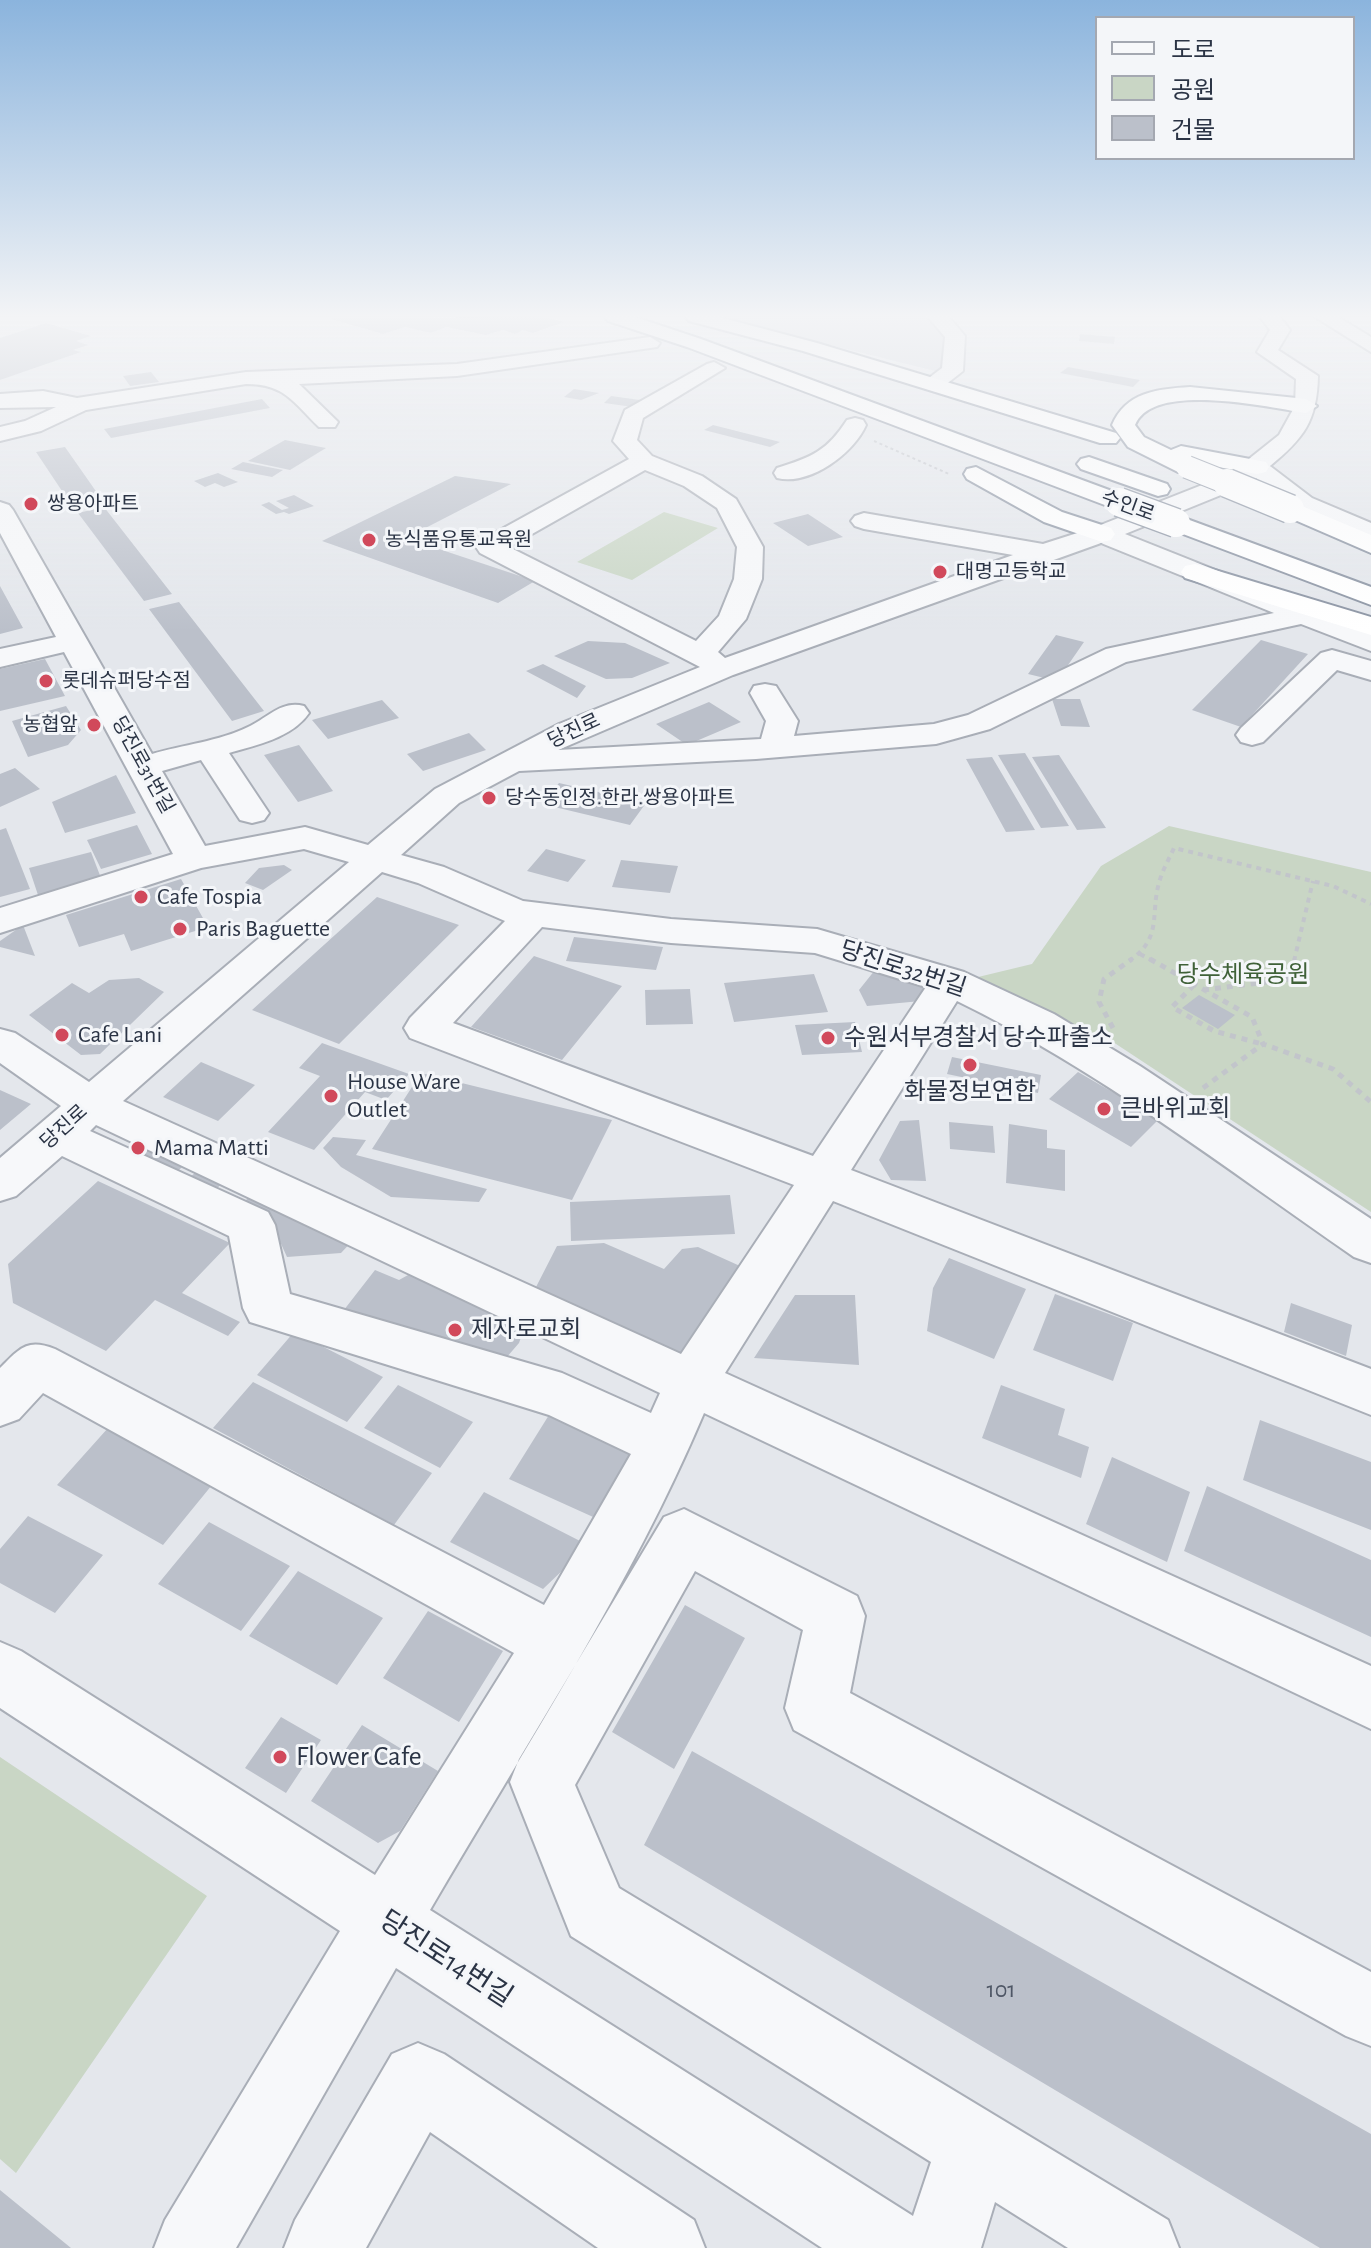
<!DOCTYPE html>
<html>
<head>
<meta charset="utf-8">
<style>
	body { margin:0 }
	#map { position:relative; width:1371px; height:2248px; overflow:hidden; background:#e4e7ec; font-family:"Alegreya Sans","Noto Sans KR",sans-serif }
	canvas { display:block }
	.legend { position:absolute; left:1095px; top:16px; width:260px; height:144px; box-sizing:border-box; background:#f4f6f9; border:2px solid #a4a8b1; margin:0; padding:10px 14px; list-style:none; font-size:24px; color:#2b3445 }
	.legend li { display:flex; align-items:center; gap:16px; height:40px }
	.legend b { width:40px; border:2px solid #a4a8b1 }
</style>
</head>
<body>
<div id="map">
<canvas width="1371" height="2248"></canvas>
<ul class="legend">
<li><b style="height:10px;background:#f7f8fa"></b>도로</li>
<li><b style="height:22px;background:#c9d6c5"></b>공원</li>
<li><b style="height:22px;background:#bbc0ca"></b>건물</li>
</ul>
</div>
<script>
const ctx = document.querySelector('canvas').getContext('2d');
ctx.lineJoin = 'round';
function fillPath(path, color) {
  ctx.fillStyle = color;
  ctx.fill(path, 'evenodd');
}
function strokePath(path, color, width, dash) {
  ctx.strokeStyle = color;
  ctx.lineWidth = width;
  ctx.lineCap = dash ? 'butt' : 'round';
  ctx.setLineDash(dash || []);
  ctx.stroke(path);
}
function label(font, color, halo, rows, align = 'center') {
  ctx.font = font + ' "Alegreya Sans","Noto Sans KR",sans-serif';
  ctx.lineWidth = 6;
  ctx.setLineDash([]);
  ctx.textBaseline = 'middle';
  ctx.strokeStyle = halo;
  ctx.fillStyle = color;
  for (const [text, x, y, turn = 0] of rows) {
    ctx.save();
    ctx.translate(x, y);
    ctx.rotate((+turn || 0) * Math.PI / 180);
    ctx.textAlign = isNaN(turn) ? turn : align;
    if (halo) ctx.strokeText(text, 0, 0);
    ctx.fillText(text, 0, 0);
    ctx.restore();
  }
}
fillPath(new Path2D(`
	M717,317H927L946,331L948,366L939,372Z`), '#d2d6de');
fillPath(new Path2D(`
	M664,512L718,528L632,580L577,562Z
	M1169,826L1371,872V1212L1113,1042L1069,1026L974,978L1032,964L1101,866Z
	M0,1757L207,1896L16,2173L0,2159Z`), '#c9d6c5');
fillPath(new Path2D(`
	M546,317L564,322L533,333L523,330L515,334L503,330L486,335L446,327L431,333L405,327L383,334L328,318Z
	M46,323L91,336L76,341L88,345L73,350L81,352L0,380V338Z
	M1080,334L1115,337L1114,344L1079,341Z
	M1068,367L1140,380L1133,387L1060,373Z
	M151,372L159,382L130,386L123,376Z
	M574,389L599,393L581,400L564,397Z
	M611,396L640,400L633,407L604,403Z
	M262,399L270,408L111,438L104,429Z
	M713,425L780,442L770,447L704,430Z
	M285,440L326,448L290,470L248,461Z
	M65,447L100,497L70,503L36,452Z
	M243,462L283,470L272,477L231,469Z
	M218,473L238,482L224,487L215,483L205,487L194,481Z
	M455,476L511,484L406,538L535,581L498,603L322,541Z
	M294,495L314,506L289,514L284,512L276,514L261,505L269,502L282,510L289,508L276,501Z
	M104,507L172,594L144,601L78,513Z
	M808,514L843,537L808,546L773,523Z
	M0,586L23,628L0,634Z
	M179,602L264,711L232,721L149,609Z
	M1056,635L1084,642L1057,681L1028,674Z
	M1261,640L1308,654L1241,727L1192,710Z
	M588,641L625,643L670,663L632,678L606,679L554,656Z
	M45,659L65,696L0,711V669Z
	M543,664L586,686L577,698L526,671Z
	M1052,699H1080L1090,727L1061,726Z
	M382,700L399,718L328,739L312,720Z
	M709,702L741,722L687,745L656,724Z
	M66,706L81,730L68,745L28,757L12,721Z
	M469,733L486,750L423,771L407,754Z
	M299,745L333,791L298,802L264,755Z
	M1025,753L1069,826L1041,828L998,755Z
	M1059,755L1106,828L1077,830L1032,757Z
	M992,757L1035,830L1006,832L966,759Z
	M15,768L40,789L0,807V774Z
	M116,775L136,813L65,833L52,802Z
	M559,783L646,803L630,825L542,804Z
	M137,825L152,854L101,869L87,840Z
	M6,828L30,889L0,897V830Z
	M546,849L586,860L568,882L527,871Z
	M91,852L101,878L38,895L29,868Z
	M621,860L678,866L670,893L612,887Z
	M284,865L292,870L263,890L245,883L259,868Z
	M181,879L208,927L131,951L124,934L79,947L66,915Z
	M377,897L459,925L339,1044L252,1010Z
	M23,925L35,956L0,947V941Z
	M574,937L663,947L656,970L566,961Z
	M534,956L622,986L562,1060L471,1027Z
	M875,970L928,986L932,1000L867,1006L859,990Z
	M814,974L828,1012L734,1022L724,983Z
	M139,978L164,992L100,1054L81,1055L29,1015L72,983L89,993L109,980Z
	M690,989L693,1024L646,1025L645,990Z
	M1199,995L1235,1015L1218,1029L1182,1008Z
	M855,1022L862,1052L802,1055L795,1025Z
	M322,1043L409,1074L386,1100L365,1092L314,1150L268,1132L320,1076L299,1068Z
	M952,1057L1041,1075L1038,1093L947,1074Z
	M201,1062L255,1085L218,1121L163,1097Z
	M1078,1072L1159,1119L1131,1147L1049,1099Z
	M421,1073L612,1120L572,1200L372,1149Z
	M0,1090L31,1104L0,1130Z
	M919,1120L926,1181L891,1180L879,1160L900,1121Z
	M949,1122L993,1126L995,1153L950,1149Z
	M1009,1124L1047,1130V1148L1065,1150V1191L1006,1183Z
	M143,1136L191,1158L175,1174L126,1151Z
	M333,1137L366,1140L356,1155L487,1189L479,1202L391,1197L341,1167L323,1148Z
	M205,1164L230,1176L213,1192L187,1180Z
	M98,1181L230,1243L182,1293L240,1322L228,1336L155,1300L106,1351L13,1303L8,1264Z
	M254,1184L359,1234L341,1253L287,1257L273,1226L241,1211Z
	M730,1195L735,1234L571,1241L570,1202Z
	M604,1243L664,1269L682,1249L698,1247L740,1266L683,1355L535,1289L557,1246Z
	M949,1258L1026,1289L994,1359L927,1331L933,1288Z
	M419,1269L528,1317L519,1343L500,1365L340,1315L375,1270L399,1280Z
	M1055,1294L1133,1323L1113,1381L1033,1350Z
	M795,1295H855L859,1365L754,1358Z
	M1291,1303L1352,1325L1346,1356L1284,1332Z
	M294,1332L383,1377L347,1422L257,1375Z
	M253,1382L432,1473L394,1525L213,1428Z
	M398,1385L473,1422L440,1468L364,1428Z
	M1001,1385L1065,1409L1058,1435L1089,1447L1081,1478L982,1438Z
	M549,1415L640,1453L602,1521L509,1479Z
	M1260,1420L1371,1462V1530L1243,1480Z
	M108,1428L212,1485L163,1545L57,1485Z
	M1112,1457L1190,1492L1167,1562L1086,1524Z
	M1207,1486L1371,1560V1637L1184,1551Z
	M484,1492L582,1542L566,1567L543,1589L450,1542Z
	M28,1516L103,1555L55,1613L0,1583V1549Z
	M209,1522L290,1566L241,1631L158,1584Z
	M298,1571L383,1618L337,1685L249,1636Z
	M685,1605L745,1638L674,1769L612,1732Z
	M428,1611L503,1651L459,1722L383,1678Z
	M281,1717L321,1740L286,1793L245,1768Z
	M362,1725L438,1771L400,1831L378,1843L311,1801Z
	M692,1751L1371,2134V2248H1320L644,1845Z
	M0,2190L71,2248H0Z`), '#bbc0ca');
const minor = new Path2D(`
	M928,317H949L965,336L963,371L940,389L932,390L921,384L942,368L945,337Z
	M1260,317H1280L1290,330L1278,350L1318,376C1317,421 1304,438 1270,466L1312,498L1371,523V540L1294,508L1256,478L1248,484L1125,534L1371,632V651L1301,624L1126,662L990,729L936,744L756,759L519,771L459,803L401,855L444,867L523,901L671,919L817,929L964,972L1054,1014L1140,1066L1371,1219V1263L1354,1257C1225,1168 1099,1070 957,1001L851,1170L1371,1369V1415L833,1201L725,1373L1371,1666V1729L704,1413C631,1586 525,1747 430,1910L913,2216L931,2162L571,1936L510,1782L519,1759L664,1517L684,1509L857,1596L865,1616L850,1693L1371,1972V2046L1346,2036L794,1730L785,1708L803,1630L695,1571L575,1785L619,1888L1168,2220L1179,2248H1068L995,2202L981,2248H822L396,1968L236,2248H154L165,2220L340,1931L0,1708V1642L21,1651L375,1875L514,1653L43,1393L19,1419L0,1426V1368C20,1348 27,1338 55,1349L544,1605L631,1454L549,1415L250,1322L243,1308L229,1236L62,1156L16,1196L0,1201V1158L61,1106L0,1063V1029L15,1033L89,1082L349,862L304,849L201,868L0,933V908L173,854L64,652L0,667V649L56,637L0,533V502L9,505L13,510L152,754C182,745 220,741 248,727C268,718 281,700 304,706L309,713C292,738 256,745 229,753L269,813L264,820L252,823L240,820L201,760L162,771L205,846L305,827L368,845L435,789L559,724L700,667L480,553L476,547L480,541L629,459L613,441L625,410L707,364L714,362L725,368L643,418L637,440L652,456L702,476L736,499L763,547L762,579L746,619L718,652L725,658L1013,555L864,529L855,526L851,521L855,516L864,513L1043,544L1093,528L1230,474L1279,435L1295,406L1296,379L1257,352L1270,330ZM645,470L684,486L717,508L737,547L734,579L719,616L696,641L509,547ZM1101,543L1274,613L1106,649L968,715L934,724L794,736L798,721L776,686L765,684L754,686L750,693L766,721L761,739L558,750L733,675ZM382,872L418,883L505,921L410,1018L404,1028L410,1038L794,1185L681,1354L123,1101ZM542,927L671,943L815,953L926,987L813,1156L453,1023ZM96,1125L660,1393L651,1413L562,1373L290,1294L275,1225L268,1212L90,1131Z
	M1315,317H1338L1371,337V352Z
	M650,337L660,343L657,347L457,376L299,384L338,422L335,427H319C293,402 285,384 246,384L86,410L41,431L0,441V427L25,421L56,407L0,408V394L43,391L77,398L246,372L457,364Z
	M855,418L863,420L866,425C854,453 810,486 777,478L774,473L777,468C812,457 827,451 847,420Z
	M1332,650L1371,661V680L1337,670L1263,742L1252,745L1241,742L1236,735L1241,728L1321,653Z
	M418,2043L444,2054L694,2220L705,2248H598L430,2132L366,2248H284L295,2220L392,2054Z`);
const highway = new Path2D(`
	M605,317H635L701,339L1128,497L1132,502L1128,507H1110L687,347L608,321Z
	M686,317H719L817,343L1116,433L1120,438L1116,443H1100L803,351L689,321Z
	M1190,387L1306,399L1317,406L1306,413C1268,407 1152,381 1135,425L1144,437L1171,450L1181,446L1266,462L1269,467L1266,472L1257,474L1196,463L1199,467L1196,472H1178L1128,447L1112,425C1126,392 1157,389 1190,387Z
	M1089,457L1167,484L1170,489L1167,494L1158,496L1081,469L1077,464L1081,459Z
	M976,467L1062,512L1111,528L1115,534L1111,540L1102,542L1044,522L967,479L964,474L967,469Z
	M1290,501L1371,535V553L1281,514L1277,509L1281,504Z
	M1176,515L1371,587V605L1167,528L1163,523L1167,518Z
	M1195,564L1371,617V635L1185,578L1181,572L1185,566Z`);
strokePath(minor, '#a9aeb7', 4);
strokePath(highway, '#8b94a3', 4);
strokePath(new Path2D(`
	M874,441L949,474`), '#c2c5cb', 2, [3, 3]);
strokePath(new Path2D(`
	M1140,954L1153,961
	M1129,961C1163,938 1150,914 1159,883C1162,871 1169,859 1174,848L1333,886L1371,904
	M1294,961L1313,881`), '#c2c5cb', 4, [5, 5]);
strokePath(new Path2D(`
	M1150,959L1252,1017L1263,1044
	M1194,985L1172,1007L1214,1031L1262,1044
	M1203,990L1290,979L1295,959
	M1113,1028L1099,1002L1104,979L1132,959
	M1203,1088L1263,1044L1333,1069L1371,1102`), '#c2c5cb', 5, [6, 6]);
fillPath(minor, '#f7f8fa');
fillPath(highway, '#fff');
const highwayBridgeFar1 = new Path2D(`
	M1187,467L1232,485`);
const highwayBridge = new Path2D(`
	M1227,483L1290,509
	M1119,502L1176,523`);
strokePath(highwayBridgeFar1, '#8b94a3', 24, []);
strokePath(highwayBridge, '#8b94a3', 31, []);
strokePath(highwayBridgeFar1, '#fff', 22);
strokePath(highwayBridge, '#fff', 28);
const sky = ctx.createLinearGradient(0, 0, 0, 632);
sky.addColorStop(0, '#8bb4dd');
sky.addColorStop(0.5, '#f3f4f6');
sky.addColorStop(1, '#f3f4f600');
ctx.fillStyle = sky;
ctx.fillRect(0, 0, 1371, 632);
for (const [x, y, r, color] of [
	[31,504,8,"#d1495b"],
	[369,540,8,"#d1495b"],
	[940,572,8,"#d1495b"],
	[46,681,8,"#d1495b"],
	[94,725,8,"#d1495b"],
	[489,798,8,"#d1495b"],
	[141,897,8,"#d1495b"],
	[180,929,8,"#d1495b"],
	[62,1035,8,"#d1495b"],
	[828,1038,8,"#d1495b"],
	[970,1065,8,"#d1495b"],
	[331,1096,8,"#d1495b"],
	[1104,1109,8,"#d1495b"],
	[138,1148,8,"#d1495b"],
	[455,1330,8,"#d1495b"],
	[280,1757,8,"#d1495b"]
]) {
  const dot = new Path2D();
  dot.arc(x, y, r, 0, 2 * Math.PI);
  ctx.fillStyle = color;
  ctx.fill(dot);
  strokePath(dot, '#f4f6f9', 3);
}
label('20px', '#2b3445', '#f4f6f9', [
	["쌍용아파트",47,504],
	["농식품유통교육원",385,540],
	["대명고등학교",956,572],
	["롯데슈퍼당수점",62,681],
	["농협앞",78,725,"right"],
	["당수동인정.한라.쌍용아파트",505,798]
], 'left');
label('20px', '#2b3445', '#f4f6f9', [
	["수인로",1128,506,20],
	["당진로",574,731,-25],
	["당진로31번길",143,765,61],
	["당진로",64,1127,-42]
]);
label('24px', '#2b3445', '#f4f6f9', [
	["Cafe Tospia",157,897],
	["Paris Baguette",196,929],
	["Cafe Lani",78,1035],
	["수원서부경찰서 당수파출소",844,1038],
	["House Ware",347,1082],
	["Outlet",347,1110],
	["화물정보연합",970,1092,"center"],
	["큰바위교회",1120,1109],
	["Mama Matti",154,1148],
	["제자로교회",471,1330]
], 'left');
label('24px', '#2b3445', '#f4f6f9', [
	["당진로32번길",903,969,18]
]);
label('24px', '#3f6138', '#f4f6f9', [
	["당수체육공원",1243,975]
]);
label('24px', '#4f5766', null, [
	["101",1001,1990]
]);
label('28px', '#2b3445', '#f4f6f9', [
	["Flower Cafe",296,1757]
], 'left');
label('28px', '#2b3445', '#f4f6f9', [
	["당진로14번길",446,1959,33]
]);
</script>
</body>
</html>
